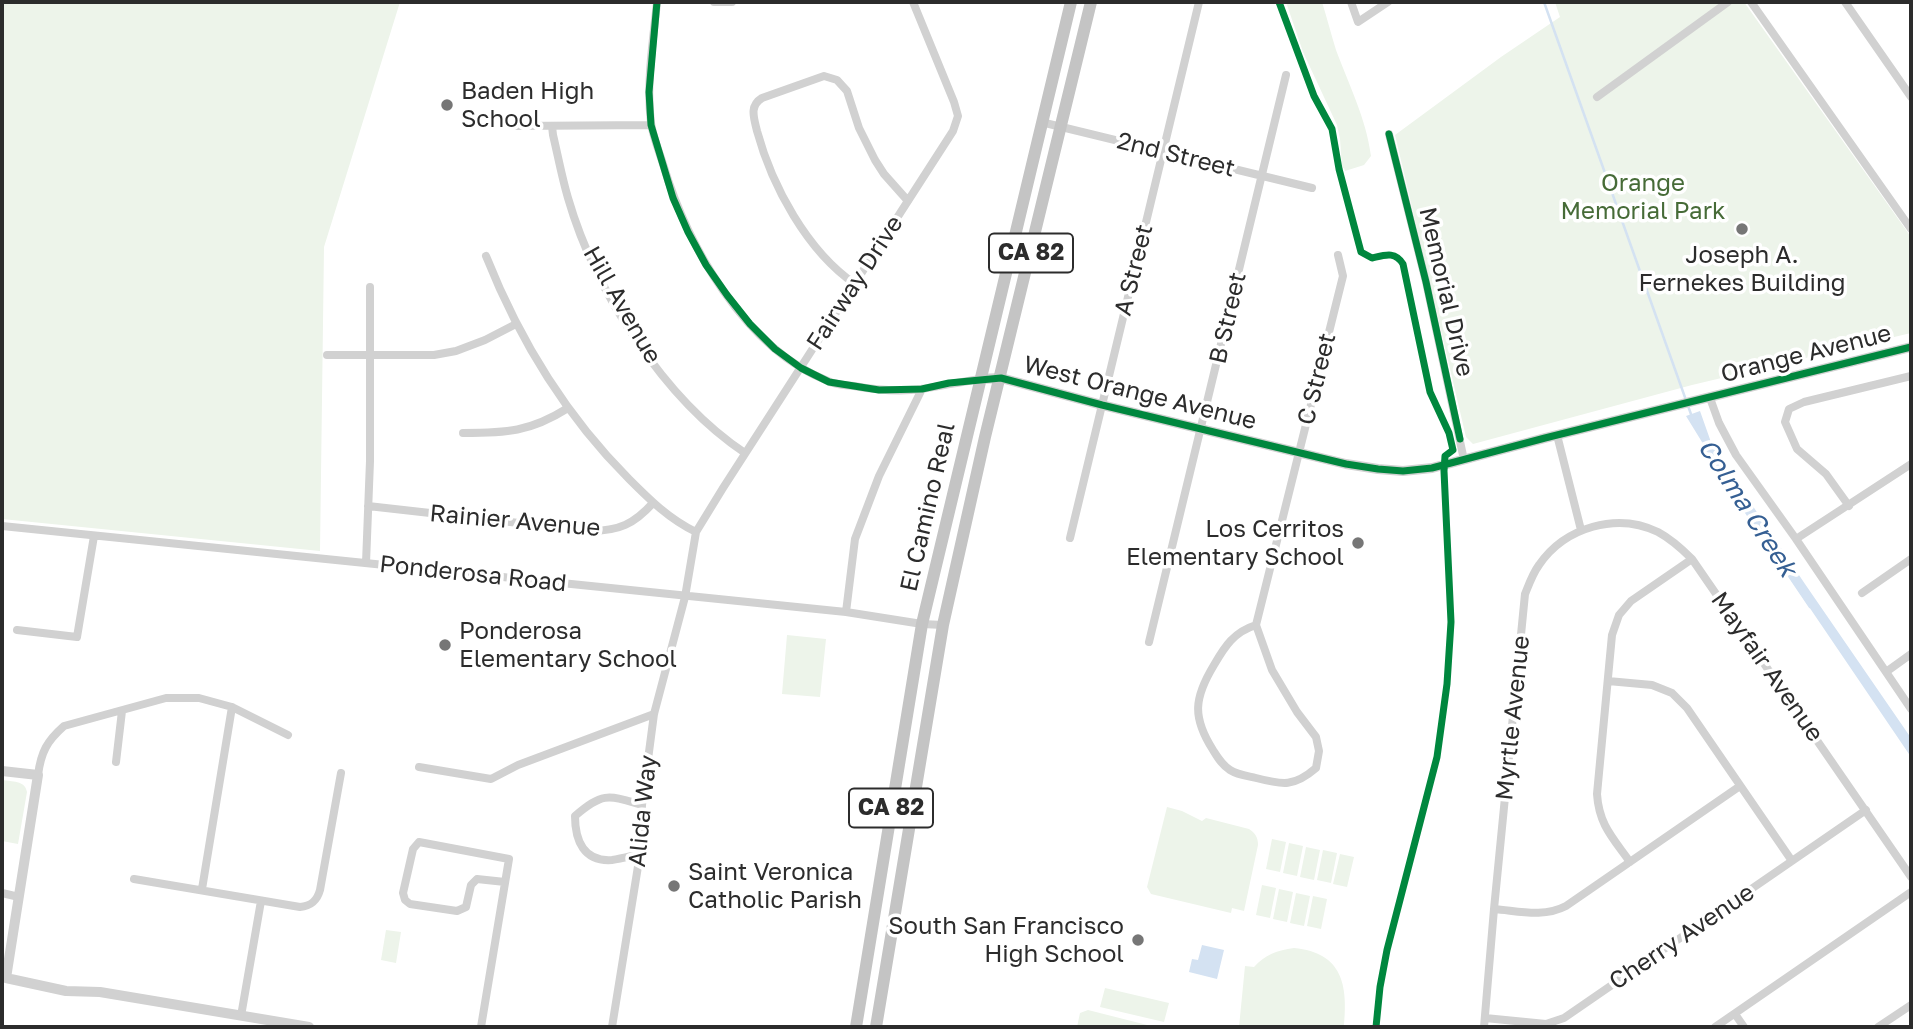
<!DOCTYPE html>
<html>
<head>
<meta charset="utf-8">
<style>
	body { margin:0 }
	#map { position:relative; width:1913px; height:1029px; overflow:hidden; background:#fff; font-family:"Golos Text",sans-serif }
	canvas { display:block }
	.frame { position:absolute; inset:0; border:4px solid #2c2c2c; pointer-events:none }
</style>
</head>
<body>
<div id="map">
<canvas width="1913" height="1029"></canvas>
<div class="frame"></div>
</div>
<script>
const ctx = document.querySelector('canvas').getContext('2d');
ctx.lineJoin = 'round';
function fillPath(path, color) {
  ctx.fillStyle = color;
  ctx.fill(path, 'evenodd');
}
function strokePath(path, color, width, dash) {
  ctx.strokeStyle = color;
  ctx.lineWidth = width;
  ctx.lineCap = dash ? 'butt' : 'round';
  ctx.setLineDash(dash || []);
  ctx.stroke(path);
}
function label(font, color, halo, rows, align = 'center') {
  ctx.font = font + ' "Golos Text",sans-serif';
  ctx.lineWidth = 7;
  ctx.setLineDash([]);
  ctx.textBaseline = 'middle';
  ctx.strokeStyle = halo;
  ctx.fillStyle = color;
  for (const [text, x, y, turn = 0] of rows) {
    ctx.save();
    ctx.translate(x, y);
    ctx.rotate((+turn || 0) * Math.PI / 180);
    ctx.textAlign = isNaN(turn) ? turn : align;
    if (halo) ctx.strokeText(text, 0, 0);
    ctx.fillText(text, 0, 0);
    ctx.restore();
  }
}
fillPath(new Path2D(`
	M2,2H400L324,247L320,551L2,519Z
	M1286,2H1322C1327,18 1331,34 1336,50C1349,85 1366,118 1371,156L1364,165L1345,171L1344,168H1342L1340,139L1337,125L1303,52Z
	M1555,2H1744L1911,237V333L1692,385L1473,444L1466,437L1395,135L1501,57L1560,17Z
	M787,635L826,639L820,697L782,694Z
	M2,780C12,782 25,780 27,792L18,844L2,841Z
	M1167,807L1182,811L1202,821L1206,818L1249,829C1255,833 1258,837 1258,845L1244,911L1232,908L1231,913L1151,894L1147,887Z
	M1272,839L1286,842L1280,872L1266,869Z
	M1289,843L1303,846L1297,876L1283,873Z
	M1306,847L1320,850L1314,880L1300,877Z
	M1323,850L1337,853L1331,883L1317,880Z
	M1340,854L1354,857L1347,887L1333,884Z
	M1262,885L1276,888L1270,918L1256,915Z
	M1279,889L1293,892L1287,922L1273,919Z
	M1296,893L1310,896L1304,926L1290,923Z
	M1313,896L1327,899L1321,929L1307,926Z
	M386,930L401,932L396,963L381,960Z
	M1294,948C1343,953 1348,985 1344,1027H1239L1245,966L1254,967C1265,955 1277,950 1294,948Z
	M1105,988L1169,1003L1164,1022L1100,1007Z
	M1088,1010L1155,1027H1077L1080,1013Z`), '#edf4ea');
fillPath(new Path2D(`
	M1700,411L1712,445L1805,584L1911,738V757L1748,517L1686,416Z
	M1202,945L1224,950L1217,979L1189,972L1192,959L1198,960Z`), '#d4e2f2');
strokePath(new Path2D(`
	M1544,2L1692,417
	M1706,449L1727,484L1810,607`), '#d4e2f2', 2.5);
strokePath(new Path2D(`
	M657,2C653,42 646,84 651,123C653,137 659,151 663,164C687,245 745,349 828,381C835,385 845,385 854,386C876,390 899,392 922,389C941,386 960,382 980,379
	M714,2H732
	M1351,2L1358,22L1388,2
	M1751,2L1911,229
	M1845,2L1911,97
	M1597,97L1728,2
	M1041,122L1312,188
	M514,126L651,125
	M552,126L553,135C558,156 562,178 568,198C595,291 664,399 745,453
	M1389,134L1426,282L1464,460
	M486,256C519,339 566,416 629,479C650,500 669,519 696,532
	M855,284C807,251 772,186 757,131C754,118 749,106 762,98L824,76L837,80L847,91L859,128L875,160L884,174L908,201
	M327,355H434L456,351L485,340L516,324
	M1710,398L1719,423L1736,455L1796,539L1911,709
	M463,433C506,433 530,432 568,408
	M1557,435L1581,530
	M368,506L590,531C619,531 634,524 653,503
	M1849,506L1826,474L1797,449L1785,422L1789,409L1804,402L1911,376
	M2,526L846,612L922,624L943,625
	M1070,538L1199,2
	M1796,539L1911,464
	M366,563L370,461V287
	M1862,593L1911,559
	M846,612L855,539L879,476L922,389
	M1256,625L1272,670L1297,712L1316,737L1319,751L1316,768C1294,787 1283,785 1256,778C1248,776 1238,775 1230,770C1222,765 1218,758 1213,750C1192,717 1194,698 1214,665C1225,646 1234,632 1256,625Z
	M1256,625L1343,276L1338,255
	M17,630L77,637L94,536
	M1149,642L1286,75
	M1886,672L1911,654
	M1608,681L1652,685L1672,693L1687,708L1792,861
	M116,762L122,711
	M419,767L491,779L518,765L654,714
	M38,775C41,752 47,741 64,726L166,698H199L232,707L288,735
	M640,854C631,856 621,859 612,860C584,862 575,841 575,816C603,792 608,795 642,805
	M1630,862C1613,838 1599,825 1597,794L1612,635L1619,615L1631,601L1692,559
	M134,879L300,907C311,906 317,901 320,890L341,773
	M202,889L232,707
	M2,893L19,897
	M1494,909C1519,911 1543,918 1566,906L1740,786
	M1735,1014L1744,1027
	M241,1016L261,901
	M1485,1018L1546,1024L1564,1018L1866,810
	M481,1027L509,859L419,842L413,849L403,893L405,900L410,904L457,911L466,907L471,885L477,879L505,882
	M612,1027L640,854L642,805L654,714L685,597L696,532L723,488L953,131L958,116L954,102L913,2
	M1484,1027L1494,909L1525,594C1529,584 1533,573 1539,565C1565,527 1617,512 1658,532C1671,539 1682,549 1692,559L1911,877
	M1715,1027L1911,892
	M1878,1027L1911,1005`), '#d1d1d1', 8);
strokePath(new Path2D(`
	M980,379L1001,378L1102,405L1346,464L1378,469L1403,471L1432,468L1545,438L1911,347
	M2,771L38,775L6,978L66,991L100,992L309,1027`), '#d1d1d1', 10);
strokePath(new Path2D(`
	M856,1027L922,624L1071,2
	M876,1027L943,625L985,437L1091,2`), '#c4c4c4', 12);
strokePath(new Path2D(`
	M657,2L649,92L651,125L673,198L688,232L706,265L727,295L750,324L775,349L801,368L829,382L879,390L922,389L949,383L1001,378L1102,405L1346,464L1378,469L1403,471L1432,468L1545,438L1911,347
	M1279,2L1314,96L1332,129L1339,169L1361,252L1372,258C1385,255 1395,251 1403,264L1430,392L1449,433L1453,450L1445,456L1444,471L1451,622L1447,684L1437,757L1387,950L1380,987L1376,1027
	M1389,134L1426,282L1460,439`), '#00873e', 7);
for (const [x, y, r, color] of [
	[447,105,7,"#767676"],
	[1742,229,7,"#767676"],
	[1358,543,7,"#767676"],
	[445,645,7,"#767676"],
	[674,886,7,"#767676"],
	[1138,940,7,"#767676"]
]) {
  const dot = new Path2D();
  dot.arc(x, y, r, 0, 2 * Math.PI);
  ctx.fillStyle = color;
  ctx.fill(dot);
  strokePath(dot, '#fff', 2.5);
}
for (const [x, y, w] of [
	[1031,253,84],
	[891,808,84]
]) {
  const box = new Path2D();
  box.roundRect(x - w / 2, y - 19.5, w, 39, 5);
  ctx.fillStyle = '#fff';
  ctx.fill(box);
  strokePath(box, '#2c2c2c', 2);
}
label('bold 23px', '#2c2c2c', null, [
	["CA 82",1031,253],
	["CA 82",891,808]
]);
label('24px', '#2c2c2c', '#fff', [
	["Baden High",461,91],
	["School",461,119],
	["Joseph A.",1742,255,"center"],
	["Fernekes Building",1742,283,"center"],
	["Los Cerritos",1344,529,"right"],
	["Elementary School",1344,557,"right"],
	["Ponderosa",459,631],
	["Elementary School",459,659],
	["Saint Veronica",688,872],
	["Catholic Parish",688,900],
	["South San Francisco",1124,926,"right"],
	["High School",1124,954,"right"]
], 'left');
label('24px', '#2c2c2c', '#fff', [
	["2nd Street",1176,155,14],
	["A Street",1134,270,-76],
	["Fairway Drive",855,283,-57],
	["Memorial Drive",1446,292,77],
	["Hill Avenue",622,305,60],
	["B Street",1228,318,-77],
	["Orange Avenue",1806,354,-14],
	["C Street",1317,379,-76],
	["West Orange Avenue",1140,393,14],
	["El Camino Real",928,507,-77],
	["Rainier Avenue",515,521,5],
	["Ponderosa Road",473,574,6],
	["Mayfair Avenue",1767,667,55],
	["Myrtle Avenue",1513,718,-84],
	["Alida Way",643,811,-84],
	["Cherry Avenue",1682,937,-34]
]);
label('24px', '#466b37', '#fff', [
	["Orange",1643,183],
	["Memorial Park",1643,211]
]);
label('italic 26px', '#355f93', '#fff', [
	["Colma Creek",1747,508,57]
]);
</script>
</body>
</html>
